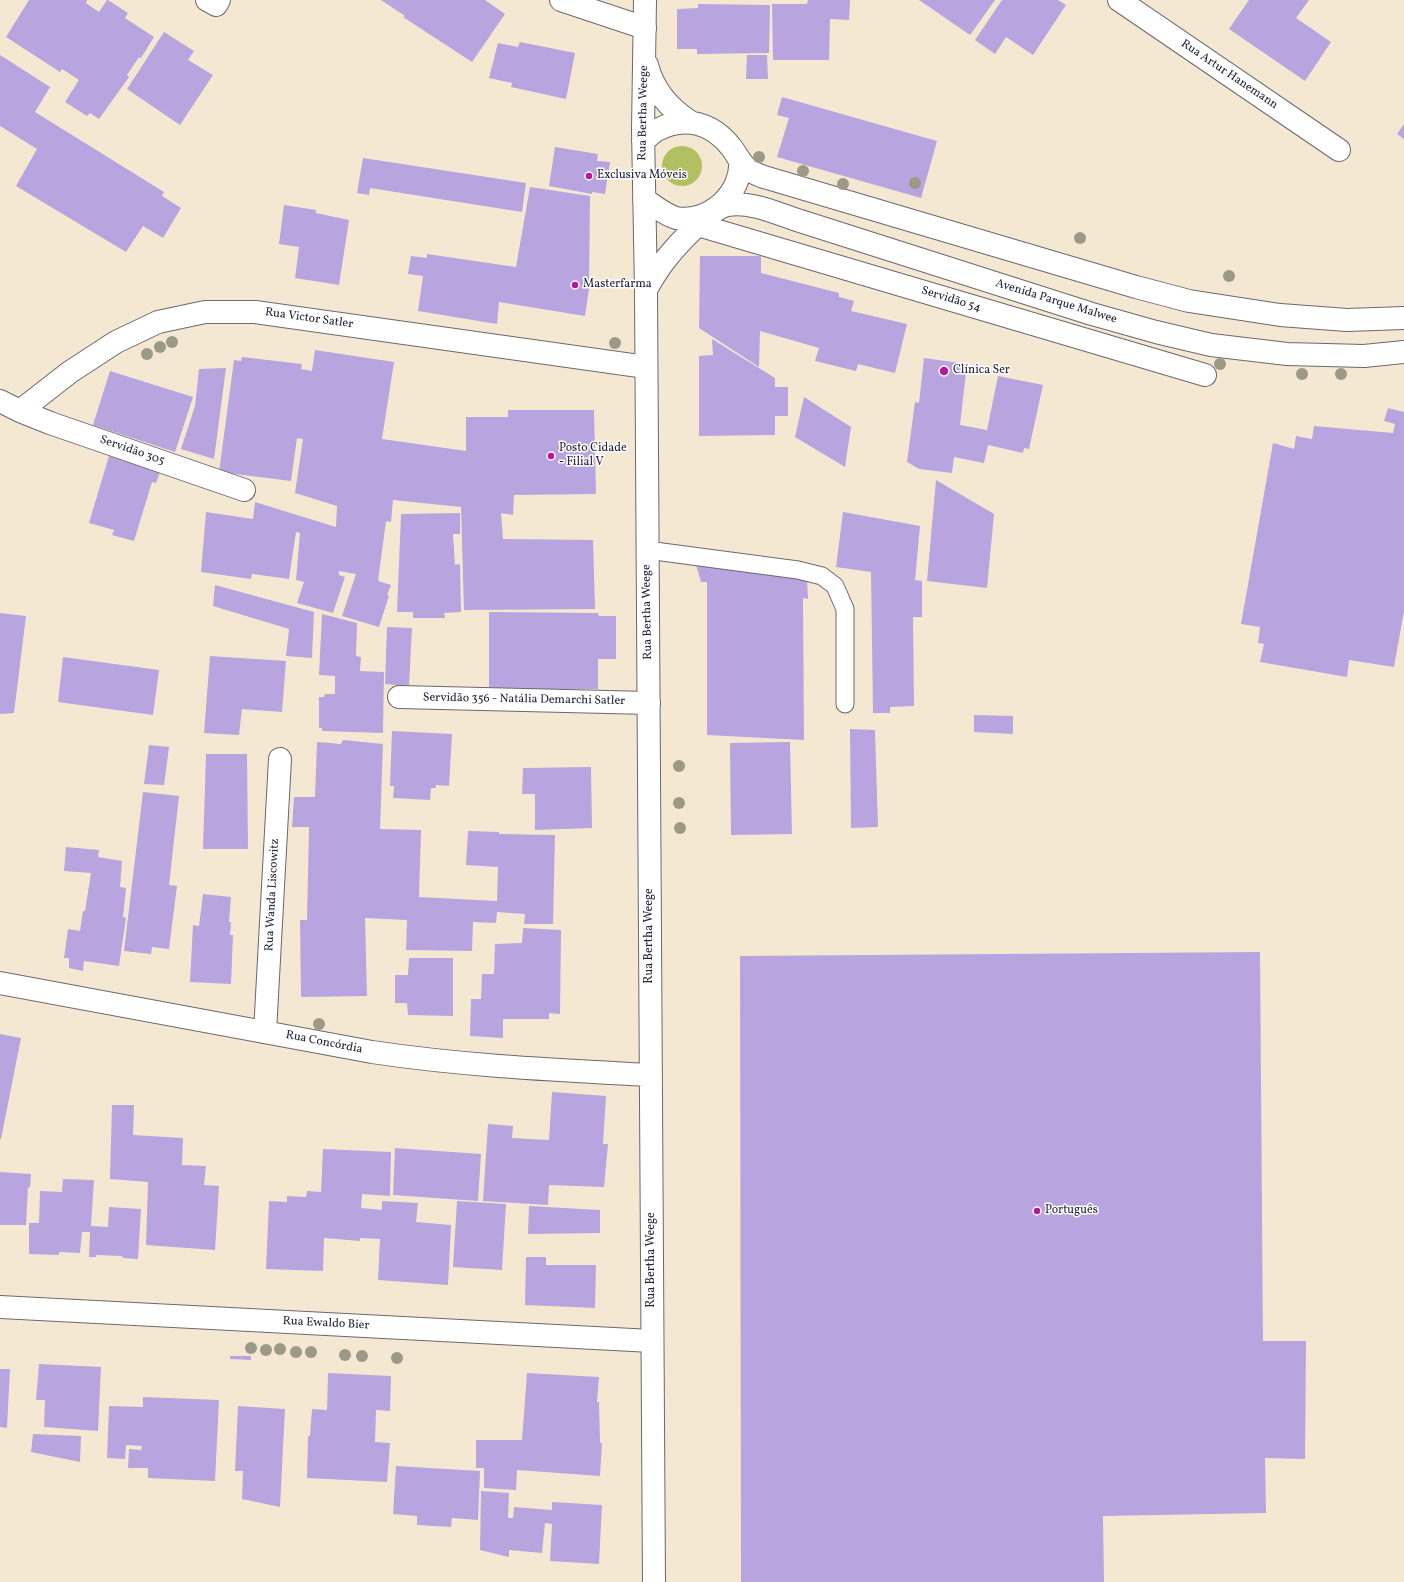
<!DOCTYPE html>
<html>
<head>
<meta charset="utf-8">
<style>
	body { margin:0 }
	canvas { display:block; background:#f5e8d2 }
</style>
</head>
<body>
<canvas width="1404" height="1582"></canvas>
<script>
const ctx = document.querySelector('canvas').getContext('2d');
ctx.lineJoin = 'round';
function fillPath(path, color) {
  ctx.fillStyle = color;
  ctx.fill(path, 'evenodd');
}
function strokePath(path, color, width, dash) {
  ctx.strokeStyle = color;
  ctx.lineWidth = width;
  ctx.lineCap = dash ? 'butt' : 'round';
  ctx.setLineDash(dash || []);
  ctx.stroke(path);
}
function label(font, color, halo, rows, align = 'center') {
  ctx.font = font + ' Vollkorn,serif';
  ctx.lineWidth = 3;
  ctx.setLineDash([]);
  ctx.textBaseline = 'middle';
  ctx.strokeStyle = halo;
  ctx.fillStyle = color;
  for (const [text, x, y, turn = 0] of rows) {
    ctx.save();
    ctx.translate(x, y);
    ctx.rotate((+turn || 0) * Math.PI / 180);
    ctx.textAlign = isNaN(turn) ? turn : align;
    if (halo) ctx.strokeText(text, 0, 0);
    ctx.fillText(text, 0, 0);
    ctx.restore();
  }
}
fillPath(new Path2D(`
	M662 166a20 20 0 1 1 40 0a20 20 0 1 1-40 0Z`), '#b2c062');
fillPath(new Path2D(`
	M29,0H87L86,3L99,12L107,0H108L128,13L125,18L154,37L141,58L139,57L127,75L129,77L99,119L90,113L87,116L65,102L79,80L62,69L60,72L6,37Z
	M381,0H485L505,14L472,62L403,17L405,16Z
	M808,0H850L849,20L830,19L829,60H773L772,4H807Z
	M919,0H995L970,35Z
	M1002,0H1058L1066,5L1033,55L1006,37L995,54L975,40Z
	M1249,0H1309L1296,18L1331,42L1305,81L1229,29Z
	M698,4L770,5L769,53L697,54V49H677V9L698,8Z
	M164,32L194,51L188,60L213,75L180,125L127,89Z
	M520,42L575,53L566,99L511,87L512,83L489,78L498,43L518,47Z
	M0,55L50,87L35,112L164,192L162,196L181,208L163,238L143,226L126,252L16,186L37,149L0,126Z
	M747,55H767L768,79H746Z
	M782,97L937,141L921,198L777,157L789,118L777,115Z
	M1404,124V139L1397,134Z
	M555,147L598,154L597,161L610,162L605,194L592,192V194L549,186Z
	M363,158L526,183L522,212L370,188L369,195L357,193Z
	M530,187L590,196L589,289L585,316L499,302L497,324L418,311L423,276L408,274L411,256L427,258V254L516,267Z
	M284,205L316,210V213L349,220L339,285L295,278L299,247L279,244Z
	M700,256H761V273L839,293V297L854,301L851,311L907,324L895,373L858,364L856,371L815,361L819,348L760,331L759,367L699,328Z
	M712,339L775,378V387H788V416H775V435L699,436V356L713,355Z
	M315,350L394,362L382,439L466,451V417H508V410H594L596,494L514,495L513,515L501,513L503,539L593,540L595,609L464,610L461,507L393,500L391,522L386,521L378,581L391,585L387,595L389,596L379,627L342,616L356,574L339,571V575L345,577L333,613L297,603L304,582L296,580L300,533L296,532L289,579L252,574L251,579L201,572L206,512L253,519L255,502L336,527L337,506L295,493L303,439L297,438L291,481L219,472L234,360L241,361L242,357L302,364L301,369L312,371Z
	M924,358L967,364L960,425L987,430L998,376L1043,385L1029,449L1024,448L1023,453L988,445L984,463L954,457L952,473L919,469L907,462L915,402L919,403Z
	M226,368L214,459L181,449L195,406L199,369Z
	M110,371L193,397L175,452L93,425Z
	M804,397L851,427L845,467L795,437Z
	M1388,408L1404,412V611L1394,667L1349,660L1347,677L1260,662L1264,644L1258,643L1260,627L1241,624L1273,443L1294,449L1296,436L1312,439L1314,426L1393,433L1395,424L1384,421Z
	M109,456L160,472L156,483L152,482L134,541L112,535L114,530L89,523Z
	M936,480L994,514L987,588L927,581Z
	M843,512L920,526L915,580L922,581V617H913L914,706L890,707V713H873L871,572L836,567Z
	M460,513V534H453L455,565L460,564L461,612L444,613L445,618H413V612H397L401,514Z
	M695,561L807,579L808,599L803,598L804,740L707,735V582H701Z
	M215,585L314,612L312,658L286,656L289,629L213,606Z
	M489,612L598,613L599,616H616V659H598V689H489Z
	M0,613L26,616L14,713L0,714Z
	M322,614L357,623L356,656L361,657L360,671L384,672L383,733L322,731V728H319V697H324L325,694H335V676L319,675Z
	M387,627L412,628L409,686L385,684Z
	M210,656L286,661L282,712L242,709L239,735L204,733Z
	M63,657L159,670L153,715L58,702Z
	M974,715L1013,716V734L974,732Z
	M850,729L875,730L878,827L851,828Z
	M392,731L452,734L449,786L436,785V788H431L430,800L393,798L394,786H390Z
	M343,740L383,744L380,829L421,830L419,897L497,901L498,867L466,865L468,831L499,832V834L555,835L553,924H524L525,914L497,912L496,923L473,922L472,951L406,950L407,920L365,918L367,996L301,997L300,920H307L309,827H292L294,797H315L317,742L341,744Z
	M790,742L792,834L731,835L730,743Z
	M149,745L169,747L164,785L144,784Z
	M206,754H247L248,849H203Z
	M591,767L592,828L535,830V794H522L523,768Z
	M143,792L179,796L169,885L177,886L169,949L152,947L151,954L124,951Z
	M66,847L99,850L98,857L122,861L120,887L126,888L123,917L126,918L119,966L84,961L83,971L69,968V958H64L68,929L80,931L83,911H85L91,873L64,871Z
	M203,894L231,897L229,922H231L230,935H233L231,984L190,982L193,925L199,926Z
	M523,928L561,930L560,1014L549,1013V1019H503V1038L470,1036L471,999H481L482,974H494L495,944L522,943Z
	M1260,952L1263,1341H1306L1305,1459L1265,1458L1266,1513L1103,1516L1104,1582H741L740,956Z
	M409,958H453V1016L408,1015L407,1003H395V975H408Z
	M0,1034L21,1038L1,1139H0Z
	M552,1092L606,1096L603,1144H608L604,1187L549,1185L548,1205L483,1201L488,1124L513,1126L512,1138L549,1140Z
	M112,1105H134L133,1135L183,1138L182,1165L206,1166L204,1185L219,1186L215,1250L146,1245L148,1182L110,1179Z
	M395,1148L481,1154L478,1201L393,1195Z
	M323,1149L391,1152L390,1196L362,1194L361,1208L382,1210V1201L418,1203L416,1222L451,1225L448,1285L378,1280L380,1239L360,1238V1241L324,1238L323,1271L266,1269L269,1201L287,1202V1196L306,1197L307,1191L321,1192Z
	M0,1172L31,1174L30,1188L28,1187L26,1225H0Z
	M63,1179L94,1180L91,1226L108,1227L109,1207L141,1209L138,1259L123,1258L122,1256L96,1255V1257H89L90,1232H82L80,1253L59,1252V1255L29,1254V1223H39L40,1191L62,1192Z
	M457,1201L506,1204L502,1270L453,1267Z
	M529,1206L600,1210V1233L528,1234Z
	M526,1257H546V1265H596L595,1308L525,1305Z
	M230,1356H251V1360L230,1359Z
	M39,1364L101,1367L98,1431L44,1427L45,1400H36Z
	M0,1369H10L7,1428L0,1427Z
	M328,1373L391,1376L390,1411L376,1410L375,1442L390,1443L387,1482L307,1478L308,1436H310L312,1409L327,1410Z
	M527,1373L599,1377L597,1402H599L600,1443H602L600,1476L517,1470L516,1490L484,1488V1468H476V1440H522Z
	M143,1397L219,1400L215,1481L148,1478V1468H128L129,1449L141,1450L142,1446L126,1445L125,1459L107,1458L109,1406L143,1407Z
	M238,1406L285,1409L280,1507L242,1499L243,1471H235Z
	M33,1434L81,1436L80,1462L31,1452Z
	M396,1466L480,1471L478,1520L452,1518L451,1527L417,1525V1516L393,1514Z
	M481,1491L509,1493L508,1518H513L514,1507L552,1510V1502L602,1505L599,1564L550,1561L552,1524L545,1523L542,1553L509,1550V1557L480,1550Z`), '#b8a5df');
const service = new Path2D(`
	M647,550L798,570L822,576L835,586L845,609V704`);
const minor = new Path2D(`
	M207,0L216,5L219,0
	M561,0L645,28
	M1119,0L1339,150
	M698,225L1205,375
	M0,401L20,411L70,372L116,342L158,322L205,312H255L646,367
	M20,411L50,423L244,490
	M399,697L649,703
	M265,1032L280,759
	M0,1307L652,1341`);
const secondary = new Path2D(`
	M645,0L643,130L646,290L654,1582
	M647,65C653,89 669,108 689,121
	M643,141C648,138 652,132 657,130C685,115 712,123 731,147C737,154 740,164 748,169C752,173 759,175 764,177L1136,287L1189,301L1280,315L1347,320L1404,318
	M644,199C653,205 665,215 676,218C709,224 743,193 740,160
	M646,290C652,279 658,269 666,259C677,245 711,208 728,205C750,201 776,213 797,220L1092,314L1156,332L1211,345L1287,354L1364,356L1404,352
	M0,983L372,1052C465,1066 558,1070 651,1075`);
strokePath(service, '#6c6770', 19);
strokePath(minor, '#6c6770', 24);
strokePath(secondary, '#6c6770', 24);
strokePath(service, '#fff', 17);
strokePath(minor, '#fff', 22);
strokePath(secondary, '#fff', 22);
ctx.fillStyle = '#9c9987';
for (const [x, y] of [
	[759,157],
	[803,171],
	[915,183],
	[843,184],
	[1080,238],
	[1229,276],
	[172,342],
	[615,343],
	[160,347],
	[147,354],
	[1220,364],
	[1302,374],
	[1341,374],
	[679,766],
	[679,803],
	[680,828],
	[319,1024],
	[251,1348],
	[280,1349],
	[266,1350],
	[296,1352],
	[311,1352],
	[345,1355],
	[362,1356],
	[397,1358]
]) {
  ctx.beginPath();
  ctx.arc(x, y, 6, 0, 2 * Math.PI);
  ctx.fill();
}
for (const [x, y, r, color] of [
	[589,176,4,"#b5179e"],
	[575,285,4,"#b5179e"],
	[944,371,5,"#b5179e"],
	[551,456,4,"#b5179e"],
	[1037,1211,4,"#b5179e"]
]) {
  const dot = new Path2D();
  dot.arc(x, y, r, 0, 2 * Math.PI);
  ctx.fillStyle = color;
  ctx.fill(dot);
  strokePath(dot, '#fff', 1.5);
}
label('12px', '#22223b', '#fff', [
	["Rua Artur Hanemann",1229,75,34],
	["Rua Bertha Weege",644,113,-89],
	["Servidão 54",951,300,17],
	["Avenida Parque Malwee",1056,302,17],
	["Rua Victor Satler",309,319,8],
	["Servidão 305",132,451,19],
	["Rua Bertha Weege",648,612,-91],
	["Servidão 356 - Natália Demarchi Satler",524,700,1],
	["Rua Wanda Liscowitz",273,895,-87],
	["Rua Bertha Weege",650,936,-90],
	["Rua Concórdia",324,1043,11],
	["Rua Bertha Weege",652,1260,-90],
	["Rua Ewaldo Bier",326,1324,3]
]);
label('12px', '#22223b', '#fff', [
	["Exclusiva Móveis",597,176],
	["Masterfarma",583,285],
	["Clínica Ser",953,371],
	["Posto Cidade",559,449],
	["- Filial V",559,463],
	["Português",1045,1211]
], 'left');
</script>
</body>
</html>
